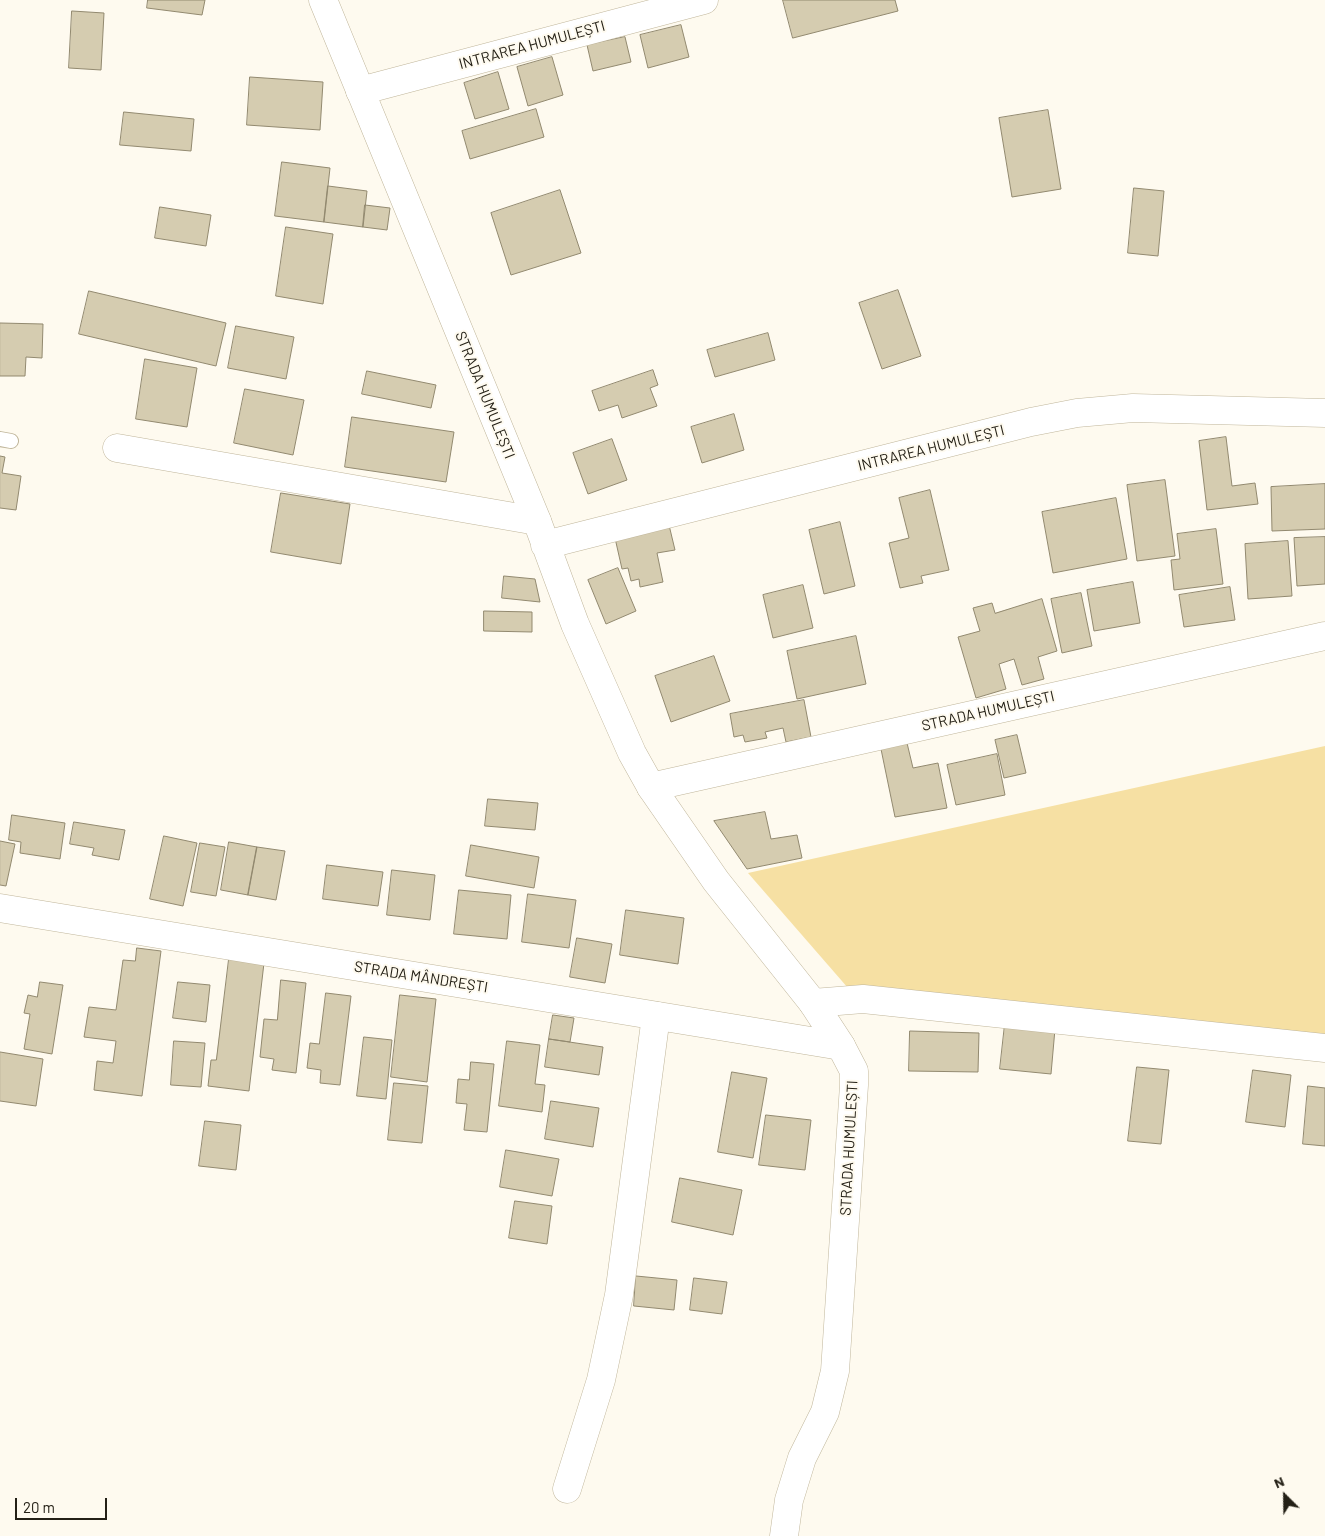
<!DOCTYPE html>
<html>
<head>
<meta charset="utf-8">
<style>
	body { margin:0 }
	#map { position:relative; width:1325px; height:1536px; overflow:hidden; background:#fefaef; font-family:Barlow,sans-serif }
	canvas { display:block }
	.north { position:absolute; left:1260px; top:1471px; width:50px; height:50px; -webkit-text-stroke:4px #fefaef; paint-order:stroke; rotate:337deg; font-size:14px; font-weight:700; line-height:20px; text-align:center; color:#242016 }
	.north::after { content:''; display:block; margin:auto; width:18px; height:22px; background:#242016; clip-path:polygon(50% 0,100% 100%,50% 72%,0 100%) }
	.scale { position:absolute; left:15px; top:1498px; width:92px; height:22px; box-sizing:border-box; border:2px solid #242016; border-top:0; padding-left:6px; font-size:15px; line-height:18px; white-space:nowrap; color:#242016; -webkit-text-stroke:4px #fefaef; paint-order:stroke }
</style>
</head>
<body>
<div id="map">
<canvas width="1325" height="1536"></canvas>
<div class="north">N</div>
<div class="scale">20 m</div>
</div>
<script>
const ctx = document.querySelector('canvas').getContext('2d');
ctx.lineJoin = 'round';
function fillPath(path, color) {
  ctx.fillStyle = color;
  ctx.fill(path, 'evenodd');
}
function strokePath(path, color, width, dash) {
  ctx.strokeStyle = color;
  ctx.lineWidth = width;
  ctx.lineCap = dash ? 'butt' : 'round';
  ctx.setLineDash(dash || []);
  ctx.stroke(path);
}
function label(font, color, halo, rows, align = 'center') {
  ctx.font = font + ' Barlow,sans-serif';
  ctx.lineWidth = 4;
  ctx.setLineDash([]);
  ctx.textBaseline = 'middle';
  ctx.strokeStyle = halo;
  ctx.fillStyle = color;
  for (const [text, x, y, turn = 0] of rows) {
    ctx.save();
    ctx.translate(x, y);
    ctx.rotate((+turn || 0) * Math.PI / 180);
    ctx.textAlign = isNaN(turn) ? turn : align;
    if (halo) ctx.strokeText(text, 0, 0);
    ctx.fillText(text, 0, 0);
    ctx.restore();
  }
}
fillPath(new Path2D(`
	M1325,746V1042L848,988L748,873Z`), '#f6e0a3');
const building = new Path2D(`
	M148,0H205L202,15L147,8Z
	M783,0H895L898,11L793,38Z
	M72,11L104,13L101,70L69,68Z
	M681,25L689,57L648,68L640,35Z
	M625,37L631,62L593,71L587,45Z
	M552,57L563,95L528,106L517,67Z
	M498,72L509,109L475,119L464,83Z
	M250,77L323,82L320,130L247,125Z
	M536,109L544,137L470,159L462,131Z
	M1048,110L1061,189L1012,197L999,118Z
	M124,112L194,119L191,151L120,145Z
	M282,162L330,168L324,222L275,216Z
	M328,186L367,191L363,227L324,222Z
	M1134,188L1164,191L1158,256L1128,253Z
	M560,190L581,253L511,275L491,213Z
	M365,205L390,208L387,230L363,227Z
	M160,207L211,215L206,246L155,238Z
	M286,227L333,234L323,304L276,296Z
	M898,290L921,356L882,369L859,303Z
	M89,291L226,323L216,366L79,334Z
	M0,323L43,324L42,358L26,357L25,376H0Z
	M236,326L294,337L286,379L228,368Z
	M768,333L775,360L715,377L707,350Z
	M145,359L197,368L187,427L136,419Z
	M653,370L658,385L650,388L657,406L622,418L618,405L599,411L592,391Z
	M367,371L436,385L431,408L362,394Z
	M245,389L304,400L293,455L234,443Z
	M734,414L744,450L702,463L691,427Z
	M352,417L454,432L446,482L345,467Z
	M1226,437L1232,486L1255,483L1258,504L1207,510L1199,441Z
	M612,439L627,480L588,494L573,453Z
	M0,456L5,457L2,473L21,476L16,510L0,508Z
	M1165,480L1175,556L1137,561L1127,485Z
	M1325,484V529L1272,531L1271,487Z
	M930,490L949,570L921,576L923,583L900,588L889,543L909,538L899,498Z
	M281,493L350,504L341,564L271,552Z
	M1116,498L1127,559L1053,573L1042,512Z
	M840,522L855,586L824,594L809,530Z
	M669,525L675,550L657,553L663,582L640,587L639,579L631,581L628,568L622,569L615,538Z
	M1216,529L1223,584L1174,590L1171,560L1180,559L1177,534Z
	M1325,537V584L1297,586L1294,538Z
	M1288,541L1292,596L1248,599L1245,544Z
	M618,568L636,611L606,624L588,580Z
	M504,576L535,579L540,602L502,598Z
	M1133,582L1140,623L1094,631L1087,590Z
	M803,585L813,628L773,638L763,595Z
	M1230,587L1235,620L1184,627L1179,595Z
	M1081,593L1092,646L1062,653L1051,599Z
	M1042,599L1057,651L1038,657L1044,679L1022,685L1014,659L999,664L1006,689L976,698L958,637L980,631L973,608L992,603L995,613Z
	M484,611L532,612V632L484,631Z
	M856,636L866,684L797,699L787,651Z
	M714,656L730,701L671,722L655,676Z
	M804,700L811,737L786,742L783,728L765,732L767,738L745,742L743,735L734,737L730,714Z
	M1017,735L1026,773L1004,778L995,740Z
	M907,743L913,768L938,763L947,808L895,817L881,749Z
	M997,754L1005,795L956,805L947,765Z
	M488,799L538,803L535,830L485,826Z
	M765,812L771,839L797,835L802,858L747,869L714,821Z
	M12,815L65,823L60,859L20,853L21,842L9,840Z
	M74,822L125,830L119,860L92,855L94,848L70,844Z
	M164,836L197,843L183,906L150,899Z
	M0,841L15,844L6,886L0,885Z
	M229,842L257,847L248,895L221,890Z
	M200,843L225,847L216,896L191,892Z
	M471,845L539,857L534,888L466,876Z
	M257,847L285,851L276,900L248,895Z
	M327,865L383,872L378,906L323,899Z
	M392,870L435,875L430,920L387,915Z
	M459,890L511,895L507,939L454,934Z
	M528,894L576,900L569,948L522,942Z
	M626,910L684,918L678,964L620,955Z
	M577,938L612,944L605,983L570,977Z
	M137,948L161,951L142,1096L94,1090L97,1061L113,1063L116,1041L84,1037L89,1007L116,1010L123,960L135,961Z
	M229,959L264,963L249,1091L208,1086L211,1060H216Z
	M281,980L306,983L296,1073L272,1070L274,1059L260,1057L264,1019L277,1020Z
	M40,982L63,985L52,1054L24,1049L30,1014L24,1013L28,995L37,997Z
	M178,982L210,985L206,1022L173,1018Z
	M326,993L351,996L340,1085L320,1083L321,1070L307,1068L310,1043L319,1044Z
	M400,995L436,999L427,1082L391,1077Z
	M553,1015L574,1018L570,1042L549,1039Z
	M1005,1024L1055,1029L1051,1074L1000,1069Z
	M910,1031L979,1033L978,1072L909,1071Z
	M364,1037L392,1040L386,1099L357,1096Z
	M549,1039L603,1047L599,1075L545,1067Z
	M174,1041L205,1043L201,1087L171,1085Z
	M507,1041L540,1045L535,1084L545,1085L542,1112L499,1106Z
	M0,1052L43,1059L36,1106L0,1101Z
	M471,1062L494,1064L487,1132L464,1130L467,1104L456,1103L458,1079L469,1080Z
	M1137,1067L1169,1070L1161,1144L1128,1141Z
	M1253,1070L1291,1075L1285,1127L1246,1122Z
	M732,1072L767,1078L753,1158L718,1152Z
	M394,1083L428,1086L422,1143L388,1140Z
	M1308,1086L1325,1088V1146L1303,1144Z
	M551,1101L599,1108L593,1147L545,1139Z
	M766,1115L811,1120L805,1170L759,1165Z
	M205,1121L241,1125L236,1170L199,1166Z
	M506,1150L559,1159L552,1196L500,1187Z
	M680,1178L742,1190L733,1235L672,1222Z
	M515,1201L552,1206L547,1244L509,1238Z
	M636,1276L677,1280L674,1310L634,1306Z
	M694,1278L727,1282L722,1314L690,1310Z`);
fillPath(building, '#d5ccb0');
strokePath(building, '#92896f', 1);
const lane = new Path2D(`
	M0,439L11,441`);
const street = new Path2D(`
	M360,91L704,0
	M117,448L537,521
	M651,787L1325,636
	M813,1003L863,999L1325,1048
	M567,1489L601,1380L619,1295L656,1016
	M784,1536L789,1500L802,1458L825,1412L835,1371L854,1085V1071L841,1046`);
const secondary = new Path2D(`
	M323,0L537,521L575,624L632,753L651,787L716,881L813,1003L841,1046
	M545,545L1031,422L1077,413L1133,408L1325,413
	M0,908L841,1046`);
strokePath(lane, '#c0b69b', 16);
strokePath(street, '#c0b69b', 29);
strokePath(secondary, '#c0b69b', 29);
strokePath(lane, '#fff', 14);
strokePath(street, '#fff', 28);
strokePath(secondary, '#fff', 28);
label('15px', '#242016', '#fefaef', [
	["INTRAREA HUMULEȘTI",532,45,-15],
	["STRADA HUMULEȘTI",485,395,68],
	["INTRAREA HUMULEȘTI",931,448,-14],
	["STRADA HUMULEȘTI",988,711,-13],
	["STRADA MÂNDREȘTI",421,977,9],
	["STRADA HUMULEȘTI",849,1148,-87]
]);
</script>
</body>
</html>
